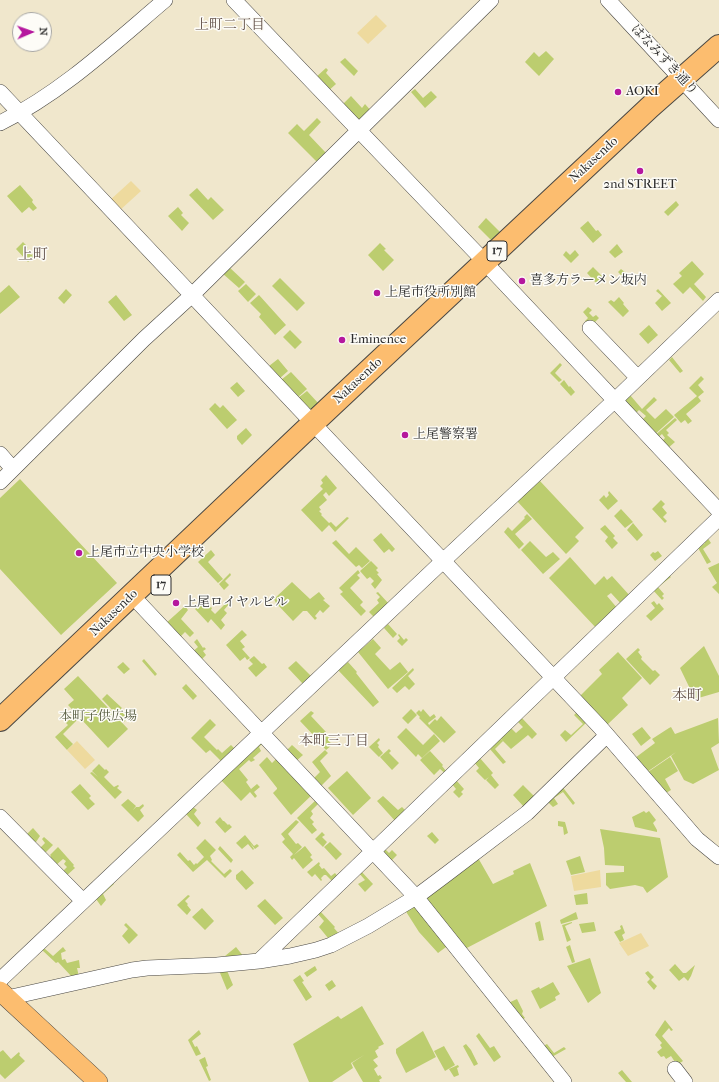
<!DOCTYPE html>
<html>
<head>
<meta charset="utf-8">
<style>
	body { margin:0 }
	#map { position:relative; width:719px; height:1082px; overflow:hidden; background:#f0e7cc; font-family:"IM FELL French Canon",serif }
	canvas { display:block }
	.north { position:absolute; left:12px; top:12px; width:40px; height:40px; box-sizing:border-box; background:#fdfcf7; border:1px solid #a9a8a5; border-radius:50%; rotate:88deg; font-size:11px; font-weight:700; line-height:16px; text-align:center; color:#2b2b2b }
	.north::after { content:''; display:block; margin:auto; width:14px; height:18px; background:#b5179e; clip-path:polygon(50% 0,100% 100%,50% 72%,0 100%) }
</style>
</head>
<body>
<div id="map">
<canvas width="719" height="1082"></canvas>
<div class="north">N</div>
</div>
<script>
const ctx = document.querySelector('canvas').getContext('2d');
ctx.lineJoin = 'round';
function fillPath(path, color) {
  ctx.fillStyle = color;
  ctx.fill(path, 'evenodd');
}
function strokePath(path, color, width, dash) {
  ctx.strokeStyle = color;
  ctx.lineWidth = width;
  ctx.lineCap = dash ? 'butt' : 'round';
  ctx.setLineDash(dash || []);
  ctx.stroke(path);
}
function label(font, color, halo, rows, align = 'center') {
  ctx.font = font + ' "IM FELL French Canon","Noto Serif JP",serif';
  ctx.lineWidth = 3;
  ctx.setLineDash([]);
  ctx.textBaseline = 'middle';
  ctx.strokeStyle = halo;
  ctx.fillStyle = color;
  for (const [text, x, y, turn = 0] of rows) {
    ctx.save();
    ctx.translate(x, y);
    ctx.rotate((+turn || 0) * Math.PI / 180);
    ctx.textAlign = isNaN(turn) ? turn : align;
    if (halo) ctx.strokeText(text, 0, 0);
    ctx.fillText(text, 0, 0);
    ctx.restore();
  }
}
fillPath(new Path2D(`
	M546,51L554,59L539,76L525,62L534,52L539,57Z
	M345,58L358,71L354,76L340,62Z
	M326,68L328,70L326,73L336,84L327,92L315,78Z
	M415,89L423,98L431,91L437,97L425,108L411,92Z
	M351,96L362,108L365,104L372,112L359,125L341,106Z
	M317,118L321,122L309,135L326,153L317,162L288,133L297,124L304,131Z
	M20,185L33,200L32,202L37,208L33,211L29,207L22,213L7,196Z
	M197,188L208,200L211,197L224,210L213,220L189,195Z
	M676,201L679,205L668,216L664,212Z
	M178,207L183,213L181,215L189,223L182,231L168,216Z
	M486,218L502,234L494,243L478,227Z
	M588,221L596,231L598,230L602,235L593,243L580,228Z
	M23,242L28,247L26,249L31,255L34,253L36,255L28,262L16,249Z
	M380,243L386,249L384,250L394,260L383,271L368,255Z
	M617,244L623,252L615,258L609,252Z
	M575,250L579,255L571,263L563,255L566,251L570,255Z
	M692,261L704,274L694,284L706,297L703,301L690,287L683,294L673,284L682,276L679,273Z
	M228,266L245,282L239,288L222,273Z
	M593,267L603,277L596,283L587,273Z
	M621,269L632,278L628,282L618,272Z
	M280,278L305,303L297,311L272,286Z
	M246,284L256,294L248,302L238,291Z
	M9,285L20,297L0,314V293Z
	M66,289L72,295L64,304L58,298Z
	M658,289L671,303L662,311L655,303L662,296L656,291Z
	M116,295L132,315L124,321L108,302Z
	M259,295L286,325L275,335L259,317L261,314L250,303Z
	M619,297L624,303L623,304L629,311L623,317L608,302L611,300L614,302Z
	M588,307L592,310L589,313L593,317L596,315L599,318L590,327L585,321L588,318L583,312Z
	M649,325L658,335L648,344L639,334Z
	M290,330L302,342L295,349L283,337Z
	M672,357L683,371L680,373L669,360Z
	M278,359L288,371L280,378L269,366Z
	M560,363L562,365L555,373L562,380L559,382L550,373Z
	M291,372L307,389L297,398L281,380Z
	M701,376L704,379L698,385L704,392L698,397L701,401L686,414L692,421L688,424L685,420L681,423L674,415L697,396L689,388Z
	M564,380L569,387L570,386L575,392L571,396L560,384Z
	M237,382L245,391L238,397L230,388Z
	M307,391L319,404L311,412L298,398Z
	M630,395L642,409L654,397L657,400L646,410L655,419L666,409L674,417L652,437L639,423L646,416L639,410L633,416L621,403Z
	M215,403L220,408L223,405L237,420L227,429L209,409Z
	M675,418L677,420L666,430L669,433L667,435L675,442L668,448L660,443L665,438L662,434L656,439L653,437Z
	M246,428L252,435L242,445L237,439V436Z
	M326,475L337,488L329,496L326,492L323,495L327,500L319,507L321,510L319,511L322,514L321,515L329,523L331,522L336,527L347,517L349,518L335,532L329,525L322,532L301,510L323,489L320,486L323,483L321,480Z
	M20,479L117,583L61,635L0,569V498Z
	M540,481L584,528L575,537L579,541L566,554L517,501Z
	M609,491L618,501L608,510L599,500L604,495L606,498L609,495L608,493Z
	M661,500L665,504L662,507L667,513L663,517L667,521L665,523L652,509Z
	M621,509L633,522L625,528L614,516Z
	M527,514L532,519L515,534L524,544L519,549L504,532L508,527L512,531L525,518L524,517Z
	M633,523L643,535L637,541L627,530Z
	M605,525L615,536L613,538L618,543L612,549L605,541L608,537L600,529Z
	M381,533L395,549L392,552L389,549L384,553L373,540Z
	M707,537L711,543L703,549L711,562L707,564L697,546L699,544L701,546L705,543L703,540Z
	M336,540L349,554L356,547L370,561L362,568L359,565L356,567L332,543Z
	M530,541L546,557L553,552L560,559L543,574L521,550Z
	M211,550L215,555L208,562L223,579L218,583L198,562Z
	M658,551L662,556L655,561L650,555L653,552L655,553Z
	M570,557L595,585L604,576L607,580L612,576L631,597L623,606L611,593L607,596L618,609L598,630L549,578Z
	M371,561L378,568L376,570L379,573L377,574L382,580L375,589L371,584L374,581L370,577L367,579L360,571Z
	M719,563V594L712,587L717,583L708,568Z
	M358,570L360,573L357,575L360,578L350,588L363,602L360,605L366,611L361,616L340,594L343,592L339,588Z
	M230,573L231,575L225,581L229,585L224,590L219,584Z
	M668,574L671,577L658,587L664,594L662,596L664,598L662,600L652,589Z
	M292,582L310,599L319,592L325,599L323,600L330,606L323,613L320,610L315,616L317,618L315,620L307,611H303L293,621L276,603L274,599Z
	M378,592L389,604L375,618L369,612L379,603L377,600L380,597L376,593Z
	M654,601L657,605L659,603L664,609L651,621L646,616L655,608L651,603Z
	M203,602L207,607L209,605L212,608L211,610L215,614L227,602L229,604L224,610L227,613L221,620L225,625L221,630L211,619L208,623L195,609Z
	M185,606L188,610L181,619L194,633L190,637L185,632L178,639L165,624Z
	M388,624L397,634L393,638L384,628Z
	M242,630L247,635L240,641L245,647L242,649L250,658L247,660L245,657L240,661L226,645Z
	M399,634L404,640L406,638L408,640L402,646L397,641L400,638L398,635Z
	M197,639L203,648L204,647L206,649L203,651L206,655L199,662L191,653L198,647L194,642Z
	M373,639L381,648L375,654L390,670L400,662L408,672L388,689L358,652Z
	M704,646L719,676V692L695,699L680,668Z
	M638,648L640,650L638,652L642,657L641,659L653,671L655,670L660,675L650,685L626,659Z
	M618,652L642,678L622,698L628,705L608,724H605L579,697L602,674L599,670Z
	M254,656L262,664L264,663L267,667L256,677L248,668L253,664L249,660Z
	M144,659L157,674L155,676L142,661Z
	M296,661L312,677L304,685L288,668Z
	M123,662L130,669L124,674L117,667Z
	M348,662L357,672L356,673L379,702L373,707L338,670Z
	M413,668L414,670L408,676L415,684L409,690L405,686L397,693L392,688Z
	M78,676L128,729L108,748L68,705L74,700L64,689Z
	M186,684L197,696L193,700L182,688Z
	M107,694L122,708L116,714L102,699Z
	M411,709L417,715L408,724L402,718Z
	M423,709L430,717L434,714L436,717L428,723L429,725L435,719L437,721L441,716L456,732L444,743L419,718L420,717L416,713L419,710L421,712Z
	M120,711L122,713L124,711L129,716L124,722L117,715Z
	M311,711L314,713L311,716L326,732L318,740L300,721Z
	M577,712L587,722L566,742L560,735L565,730L571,735L583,724L574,715Z
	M73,716L77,720L63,734L73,744L67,750L55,737L68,725L66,723Z
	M521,717L537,734L532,739L528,735L511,749L499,737L510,727L516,733L523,727L517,721Z
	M718,718L719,743L711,748L719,770L693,784L684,780L671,756L676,752L647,772L635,758L655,743L652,739L669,728L671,727L675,734Z
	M210,719L216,725L204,737L217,750L218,749L222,753L231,745L236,750L222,762L210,750L206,753L191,738Z
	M642,727L651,738L641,746L632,734Z
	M406,728L423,745L434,734L440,741L422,758L418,754L416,757L397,737Z
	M326,734L329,738L328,739L332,745L326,750L318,741Z
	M379,738L380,740L377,743L379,745L378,747L383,753L379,757L369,747Z
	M499,738L503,741L495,749L506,762L503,764L489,748Z
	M263,740L264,742L259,747L261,751L253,758L255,760L251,762L249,760L239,769L248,780L246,782L251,789L257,784L260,787L254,792L257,796L255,798L250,792L241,801L221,780Z
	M292,745L303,755L295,762L285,752Z
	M389,749L391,751L389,753L399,763L392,770L380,757Z
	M325,750L328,753L320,761L331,776L319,788L313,779L320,772L312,762Z
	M430,751L443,765L442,766L446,771L447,775L440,769L434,775L420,760Z
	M267,757L272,763L278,757L314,793L291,815L273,793L277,789V788L259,765Z
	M479,757L493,773L491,775L499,785L495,789L486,780L489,777L485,780L476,771L479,768L474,762Z
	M670,757L678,771L665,779L671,790L666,793L648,772Z
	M99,764L105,770L106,769L109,772L104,777L114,787L118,785L119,786L117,788L122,792L115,799L90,773L92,772L98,777L92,771Z
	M347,771L371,798L353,815L328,788Z
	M456,780L464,789L461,792L463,794L459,798L453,792L456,789L452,784Z
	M80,784L91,796L89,798L95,804L88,810L71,792Z
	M523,785L536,798L525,808L513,795Z
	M561,785L575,803L573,805L563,792L554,798L558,804L553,807L548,802Z
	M383,796L398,810L402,807L408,813L397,823L377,801Z
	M128,799L136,806L133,810L136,807H139L143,804L144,806L140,810L144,816L138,822L121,805Z
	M317,799L320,802L311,811L313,814L310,818L314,822L312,824L317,830L312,834L297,818Z
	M193,807L197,810L194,814L201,823L198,827L186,814Z
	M644,811L646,813L649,811L656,820L653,823L657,830V832L635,827L632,817Z
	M220,817L223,821H224L228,825L229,824L232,827L225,833L215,822Z
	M296,820L299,822L288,834L296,844L298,843L302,847L294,855L305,846L312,855L310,857L313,860L303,869L294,858L292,860L290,857L293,854L282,842L285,839L281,834Z
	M558,821L565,822L568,833L564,835L563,827L558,826Z
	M33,828L40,836L34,845L25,836Z
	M600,829L660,838L668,877L647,893L643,887L635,885L610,889L606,885V873L624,872V866L605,865L604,848Z
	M322,832L325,835L322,837L327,842L323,847L315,839Z
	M432,832L439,840L435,844L427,836Z
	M245,835L254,846L257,844L259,846L255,849L250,843L254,849L253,850L248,844L242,849L236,843Z
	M44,837L53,845L44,854L39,849L45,843L42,839Z
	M205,839L216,850L210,856L212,860L211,861L224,874L230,869L232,871L225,878L207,860L193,872L177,855L180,852L188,861L190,860L194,865L196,863L197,864L204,857L196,848Z
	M330,842L342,854L336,860L324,847Z
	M220,846L233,860L231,863L218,849Z
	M58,847L74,865L73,866L75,868L65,877L61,873L67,867L64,864L66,861L63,859L55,866L48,859L51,856L50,855Z
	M385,849L389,853L392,850L397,855L390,862L381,854Z
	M477,856L493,884L514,874L513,871L530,863L547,906L463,950L425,897Z
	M580,856L585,872L571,875L566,861Z
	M319,862L320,864L319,865L322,869L324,868L331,876L335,873L339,878L334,883L326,875H324L321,878L322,880L321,881L315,874L312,877L307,872Z
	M242,870L254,883L246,890L236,879V875Z
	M360,870L373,884L365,892L358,884L365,880L358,872Z
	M113,883L114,884L103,894L106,900L101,906L96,899Z
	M587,893L588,904L576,905L574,895Z
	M188,895L190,896L185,901L188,904L187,905L191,910L187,915L177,905Z
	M265,899L283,918L275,925L257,906Z
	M416,903L450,944L438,953L419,932L405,910Z
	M202,908L214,921L205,930L192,917Z
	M320,911L335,927L334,928L340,935L328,938L319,927L324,921L317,913Z
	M576,912L578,919L561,924L560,920Z
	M540,921L544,940L539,941L535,923Z
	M572,922V923L565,926L571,940L567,942L562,925Z
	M594,922L596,931L582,933L579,924Z
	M126,923L138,935L129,944L122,936L128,929L124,925Z
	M622,925L625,933L622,935L624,940L620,942L614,932L621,929L620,926Z
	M570,945L575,962L572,963L566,947Z
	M63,947L66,951L61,953L62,960L65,959L67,963L79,960L80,968H77L79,977L73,978L58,962L56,963L42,950L44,948L53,956Z
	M236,947L244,957L229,961L225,956Z
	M590,958L601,993L588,1003L567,966Z
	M675,964L683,973H686L695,965L691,976L688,981L684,977L679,981L669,970Z
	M315,966L317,970L307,977L304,973Z
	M218,968H226L233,985L227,990Z
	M648,971L654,977L651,980L657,986L654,990L647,982L650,979L645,973Z
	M300,975L304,981L302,982L312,997L306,1001L293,980Z
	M332,980L336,986L329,991L325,985Z
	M553,982L560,994L555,997L556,1000L540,1009L531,991L539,987L540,989Z
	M517,999L523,1011L522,1014L525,1018L519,1021L506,1004Z
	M362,1006L384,1044L378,1047L379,1048L375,1051L378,1057L373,1060L378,1066L374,1069L378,1076L380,1075L382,1078L379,1080L380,1082H363L352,1063L364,1055L351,1063L353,1068L332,1082H309L293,1044L338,1016L341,1019Z
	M665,1020L673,1030L671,1031L669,1028L662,1036L683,1061L677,1065L671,1056L666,1059L664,1056L661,1057L657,1052L662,1048L660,1045L662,1043L655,1035Z
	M199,1030L201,1034L192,1041L195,1047L197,1046L201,1054L196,1056L188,1040Z
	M423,1031L436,1057L406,1073L396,1053V1049Z
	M479,1033L490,1048L494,1046L501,1057L494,1062L476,1036Z
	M466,1044L471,1050L478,1064L474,1066L463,1046Z
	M547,1044L554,1053L564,1047L566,1049L550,1058L541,1047Z
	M444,1046L455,1065L445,1071L434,1051Z
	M3,1050L11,1059L19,1052L20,1054L19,1055L25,1061L5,1079L0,1074V1052Z
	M205,1057L208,1066L206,1067L211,1080L209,1081L199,1060Z
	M458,1065L459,1067L457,1068L459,1075L454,1077L449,1069Z
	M622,1070L632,1082H626L618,1073Z`), '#bccd6f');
fillPath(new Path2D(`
	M376,15L387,26L368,44L357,33Z
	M131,181L141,191L119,211L109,201Z
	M77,741L95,760L85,769L67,750Z
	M600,870L601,887L574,891L571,876Z
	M641,933L649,946L628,956L619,943Z`), '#eeda9e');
const minor = new Path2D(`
	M234,0L485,262
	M608,0L719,120
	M0,92L600,727L697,839L719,857
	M0,123C61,93 113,44 165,0
	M492,270L719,511
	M590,328L638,378
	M0,454L13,469
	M0,482L144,339L191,296L491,0
	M140,604L416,897L564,1082
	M0,817L83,901
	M259,961L719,518
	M0,980L443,561L614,401L719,300
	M7,998L132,970L147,968L217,965L259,961L290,956L316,950L331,945L368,926L416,897L448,873L527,813L607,735
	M675,1069L685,1082`);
const major = new Path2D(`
	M0,991L98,1082`);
const highway = new Path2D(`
	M0,720L313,423L650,107L719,46`);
strokePath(minor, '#494743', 16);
strokePath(major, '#494743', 20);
strokePath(highway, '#494743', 24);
strokePath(minor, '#fff', 15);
strokePath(major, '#fcbd6f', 19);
strokePath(highway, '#fcbd6f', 22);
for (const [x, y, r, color] of [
	[618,92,4,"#b5179e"],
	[640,171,4,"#b5179e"],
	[522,281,4,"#b5179e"],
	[377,293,4,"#b5179e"],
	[342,340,4,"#b5179e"],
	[405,435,4,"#b5179e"],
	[79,553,4,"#b5179e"],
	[176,603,4,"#b5179e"]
]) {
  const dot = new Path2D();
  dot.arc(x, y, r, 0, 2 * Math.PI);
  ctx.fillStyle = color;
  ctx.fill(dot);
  strokePath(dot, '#fdfcf7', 1.5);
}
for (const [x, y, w] of [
	[497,251,20],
	[161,585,20]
]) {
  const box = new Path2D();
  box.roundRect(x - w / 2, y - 10, w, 20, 3);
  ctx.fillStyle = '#fdfcf7';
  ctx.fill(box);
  strokePath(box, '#2b2b2b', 1);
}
label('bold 12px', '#2b2b2b', null, [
	["17",497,251],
	["17",161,585]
]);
label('13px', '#2b2b2b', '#fdfcf7', [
	["はなみずき通り",664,60,47],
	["Nakasendo",594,160,-43],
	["Nakasendo",358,381,-43],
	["Nakasendo",114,613,-44]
]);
label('13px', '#2b2b2b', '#fdfcf7', [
	["AOKI",626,92],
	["2nd STREET",640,185,"center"],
	["喜多方ラーメン坂内",530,281],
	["上尾市役所別館",385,293],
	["Eminence",350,340],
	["上尾警察署",413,435],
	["上尾市立中央小学校",87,553],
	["上尾ロイヤルビル",184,603]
], 'left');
label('13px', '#565c3f', '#fdfcf7', [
	["本町子供広場",98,717]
]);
label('14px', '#66554d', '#fdfcf7', [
	["上町二丁目",230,26],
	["本町三丁目",334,742]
]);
label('15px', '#66554d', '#fdfcf7', [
	["上町",33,255],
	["本町",687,696]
]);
</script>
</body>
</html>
